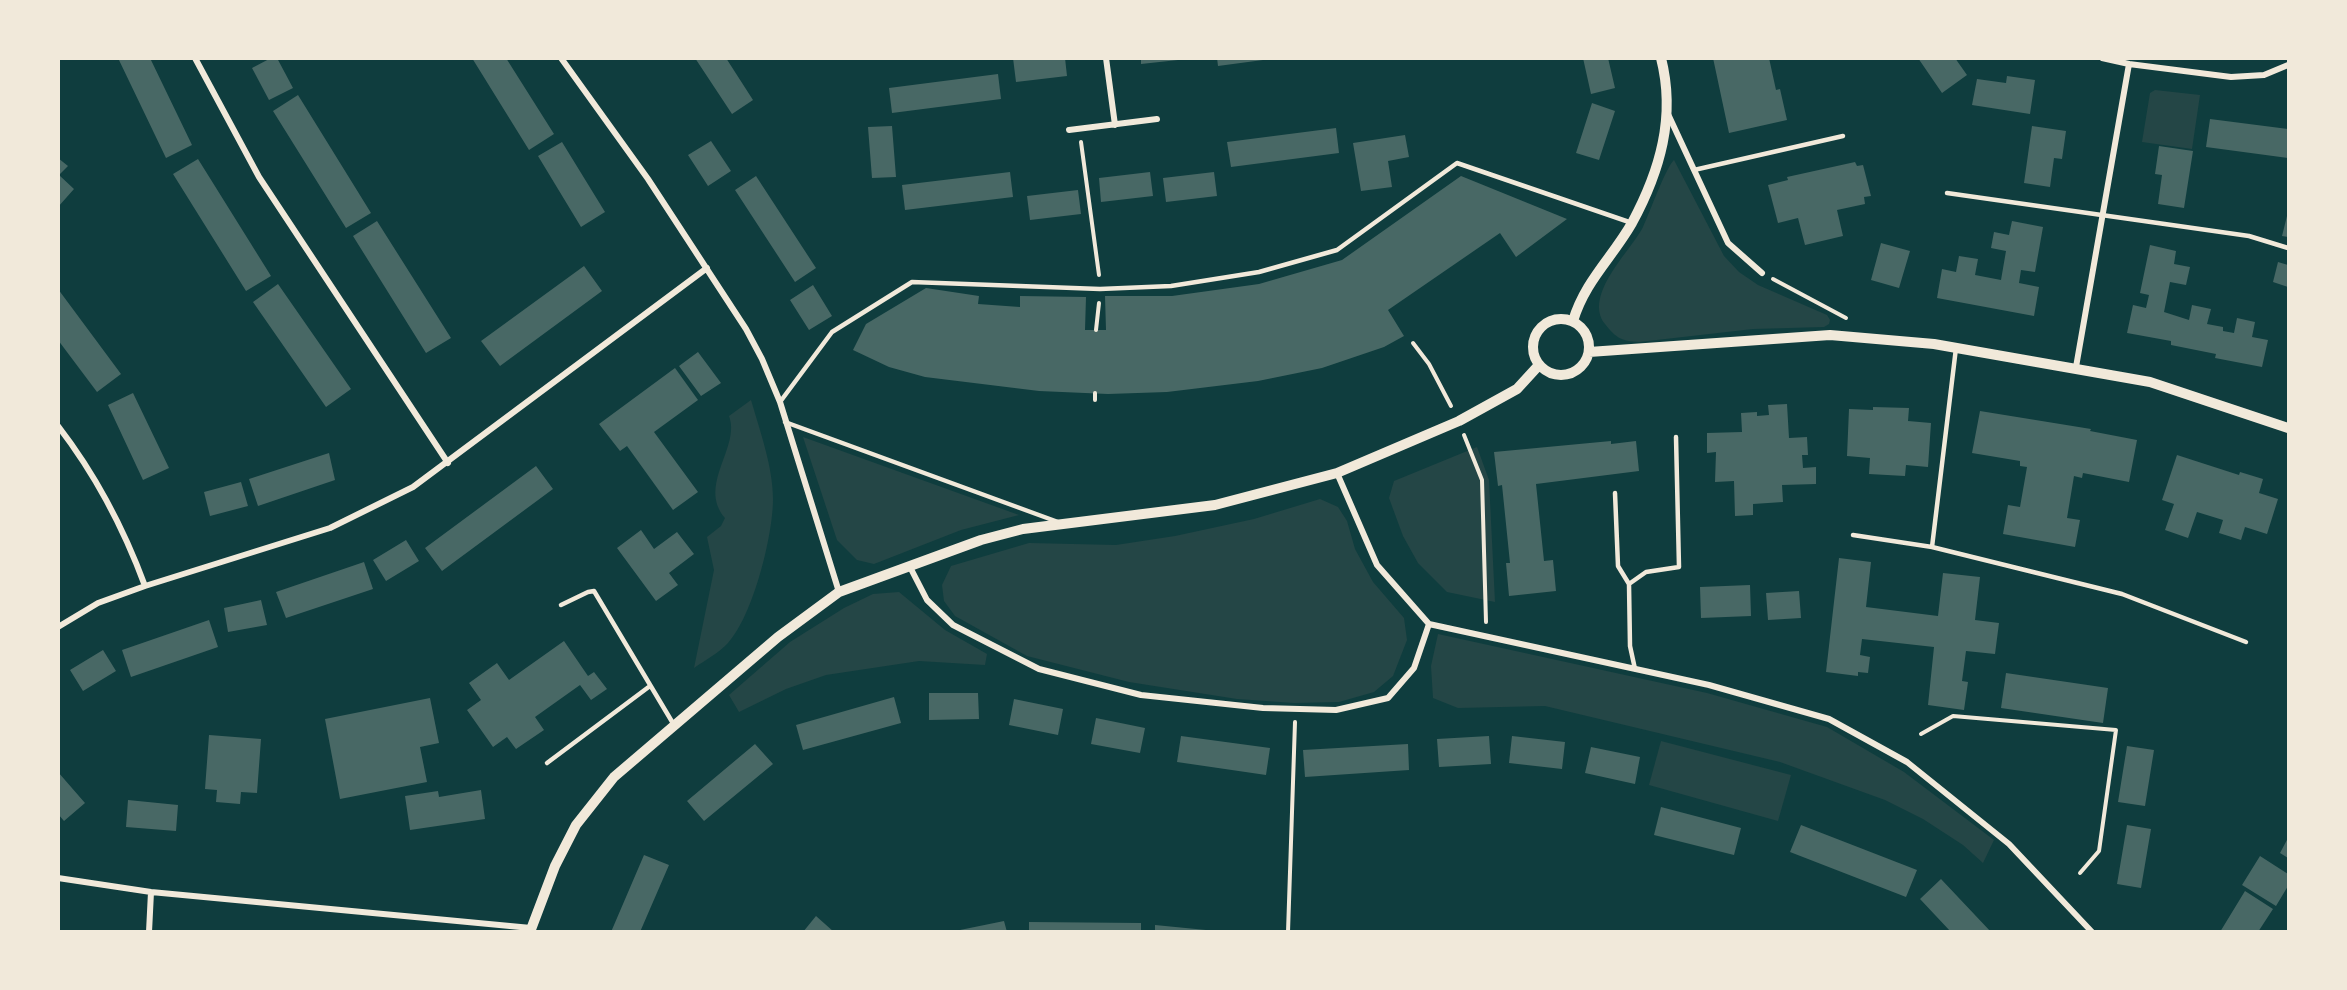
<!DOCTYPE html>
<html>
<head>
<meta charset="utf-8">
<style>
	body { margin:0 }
	#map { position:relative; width:2347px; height:990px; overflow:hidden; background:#0f3d3e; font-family:"Public Sans",sans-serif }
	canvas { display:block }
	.frame { position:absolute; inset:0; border:60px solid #f1e9da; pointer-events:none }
</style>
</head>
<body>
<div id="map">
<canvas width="2347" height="990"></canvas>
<div class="frame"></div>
</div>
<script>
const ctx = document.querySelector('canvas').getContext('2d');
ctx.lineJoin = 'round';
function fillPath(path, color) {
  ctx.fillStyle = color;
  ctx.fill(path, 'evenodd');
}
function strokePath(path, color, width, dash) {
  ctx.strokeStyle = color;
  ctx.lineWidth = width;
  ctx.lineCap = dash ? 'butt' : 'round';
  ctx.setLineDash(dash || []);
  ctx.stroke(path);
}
fillPath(new Path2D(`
	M2155,90L2200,95L2192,149L2142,142L2150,93Z
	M1674,160L1724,256L1739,272L1758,285L1827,315L1830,320L1829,324L1824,327L1753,329L1639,342C1621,341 1616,338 1605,324C1583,295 1630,252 1643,227C1650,212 1665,169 1674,160Z
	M751,400C760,431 773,467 773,499C773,536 753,616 728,643C719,653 705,660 694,668L714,570L707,537L721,526L725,518C697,485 741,447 729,416Z
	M803,437L1019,515L961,530L874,564L857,560L837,540Z
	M1477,447L1489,480L1495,602L1447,592L1418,563L1403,536L1389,498L1394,481Z
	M1320,499L1338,507L1347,521L1355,549L1373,582L1404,618L1407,640L1393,676L1374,692L1339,702L1294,703L1237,699L1129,682L1027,656L955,616L944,601L942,585L951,566L1029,543L1116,545L1175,536L1254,519Z
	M899,592L945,630L987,654L985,665L919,661L826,675L786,689L739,712L729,695L790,642L844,608L873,594Z
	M1438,634L1707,693L1827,727L1904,772L1994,840L1983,863L1963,845L1923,819L1885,800L1780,762L1545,706L1458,708L1433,698L1431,666Z
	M1661,741L1791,775L1778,821L1649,785Z`), '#244646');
fillPath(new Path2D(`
	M118,58H150L192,145L166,158Z
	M271,58H277L293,88L269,100L252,68Z
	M472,58H506L554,134L529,150Z
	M695,58H726L753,100L732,114Z
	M1013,58H1065L1067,76L1016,82Z
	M1141,58H1178V60L1141,64Z
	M1217,58H1263V60L1218,66Z
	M1583,58H1608L1615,88L1591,94Z
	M1713,58H1769L1776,90L1780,89L1787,120L1729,133Z
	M1918,58H1955L1967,75L1942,93Z
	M998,74L1001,99L892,113L889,88Z
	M2007,76L2035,80L2030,114L1972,105L1977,79L2006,83Z
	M298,95L371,213L346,228L273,111Z
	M1592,103L1615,111L1599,160L1576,153Z
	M2210,119L2288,129V158L2206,147Z
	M892,126L896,177L872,178L868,127Z
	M2032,126L2066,131L2062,159L2054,158L2050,187L2024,183Z
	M1336,128L1339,153L1231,167L1227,142Z
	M1405,135L1409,157L1388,161L1392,187L1361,191L1353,143Z
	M711,141L731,171L708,186L688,155Z
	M562,142L605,212L581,227L538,156Z
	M2159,146L2193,151L2184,208L2158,204L2162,175L2155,174Z
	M58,158L68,166L59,175L74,189L58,207Z
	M198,159L271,276L246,291L173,174Z
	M1855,162L1857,166L1863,165L1871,196L1864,197L1865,204L1837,210L1843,236L1805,245L1798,218L1778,223L1768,185L1788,180L1787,177Z
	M1010,172L1013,197L905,210L902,185Z
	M1150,172L1153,196L1101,202L1099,178Z
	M1214,172L1217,196L1166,202L1163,178Z
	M756,176L816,268L795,282L735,190Z
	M1461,176L1567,219L1516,257L1500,233L1388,310L1404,336L1384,347L1322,368L1258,381L1167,392L1108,394L1039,391L925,377L889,367L853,350L866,324L926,288L979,296L978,304L1020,307V296L1086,297L1085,330H1106L1105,296H1172L1259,284L1342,260Z
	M1078,190L1081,214L1030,220L1027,196Z
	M2288,212V237L2282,236Z
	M377,221L451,338L426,353L353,236Z
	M2012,221L2043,227L2035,272L2021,270L2019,283L2039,287L2034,316L1937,298L1942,269L1956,272L1959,256L1978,259L1975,275L2001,280L2006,251L1991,248L1994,232L2009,235Z
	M1881,243L1910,251L1899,288L1871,280Z
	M2150,245L2176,251L2174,264L2190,267L2186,285L2170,282L2164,312L2189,320L2192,305L2211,309L2207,324L2223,327V331L2234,333L2237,318L2255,322L2252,337L2268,340L2262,367L2215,358L2216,354L2171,345V341L2127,333L2133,305L2146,308L2149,295L2140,293Z
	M2278,262L2288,265V287L2273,282Z
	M584,266L602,291L500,366L481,341Z
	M278,284L351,389L326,407L253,302Z
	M813,285L832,316L809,330L790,300Z
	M58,289L121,374L97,392L58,340Z
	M698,352L721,383L701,396L679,366Z
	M675,368L698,400L654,432L698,492L673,510L627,446L620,451L599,424Z
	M133,393L169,468L143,480L108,405Z
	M1787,404L1789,438L1807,437L1808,455H1802L1803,468L1816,467V484L1782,485L1783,502L1753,504V515L1735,516L1734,481L1715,482L1716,452L1707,453V433L1742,432L1741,413L1757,412V416L1769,415L1768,405Z
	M1873,407L1909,408L1908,421L1931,423L1928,467L1906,465L1905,476L1869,474L1870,458L1847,456L1849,409L1873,410Z
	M1980,411L2091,429L2090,431L2137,440L2129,482L2083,473L2082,478L2074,476L2067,518L2080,520L2075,547L2003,534L2008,505L2020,507L2027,467L2020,466V461L1972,453Z
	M1611,441V444L1636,441L1639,471L1536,484L1544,561L1553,560L1556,591L1509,596L1506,563H1510L1502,485L1498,486L1494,452Z
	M329,453L335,480L258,506L249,479Z
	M2177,455L2239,475L2240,472L2263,479L2259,493L2278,499L2267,534L2245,527L2241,540L2219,533L2223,520L2197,512L2188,538L2165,530L2174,504L2162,500Z
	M536,466L553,489L442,571L425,548Z
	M241,482L248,506L210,516L204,492Z
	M641,530L654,549L677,532L694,554L669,573L678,585L656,601L617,548Z
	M406,540L419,561L386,581L373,560Z
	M1839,558L1871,562L1866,607L1938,616L1943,573L1980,577L1975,620L1999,623L1995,654L1966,651L1962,681L1968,682L1964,710L1928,705L1934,647L1862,639L1860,655L1870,657L1868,673L1858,672V676L1826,672Z
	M364,562L373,589L286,618L276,592Z
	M1750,585L1751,616L1701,618L1700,587Z
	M1799,591L1801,618L1768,620L1766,593Z
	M261,600L267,625L228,632L224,608Z
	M209,620L218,647L131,677L122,650Z
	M564,641L588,676L594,672L607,689L591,700L580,685L535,717L544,730L516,749L507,737L493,747L467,710L481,700L469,683L497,663L509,680Z
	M103,650L116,671L83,691L70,670Z
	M2006,673L2108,688L2103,723L2001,708Z
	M929,693H978L979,719L929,720Z
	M894,697L901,723L803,750L796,725Z
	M430,698L439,743L420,747L427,782L340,799L325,719Z
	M1014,699L1063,709L1058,735L1009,725Z
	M1096,718L1145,728L1140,753L1091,744Z
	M209,735L261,739L257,793L241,792L240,804L216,802L217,790L205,789Z
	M1181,736L1270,748L1266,775L1177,762Z
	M1489,736L1491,764L1439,767L1437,739Z
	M1512,736L1565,742L1562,769L1509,763Z
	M755,744L773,764L704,821L687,801Z
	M1408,744L1409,770L1305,777L1303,750Z
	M2127,746L2154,750L2145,806L2118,802Z
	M1591,747L1640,757L1635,784L1585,773Z
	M58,772L85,803L64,821L58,814Z
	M481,790L485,819L410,830L405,796L438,791L439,797Z
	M128,800L178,805L176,831L126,827Z
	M1661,807L1741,828L1734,855L1654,835Z
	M1801,825L1917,870L1906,897L1790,852Z
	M2127,825L2151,829L2141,888L2117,884Z
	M2288,838V858L2280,853Z
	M644,855L669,865L640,932H611Z
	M2260,856L2288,874V886L2276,906L2242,885Z
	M1941,879L1991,932H1951L1920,899Z
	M2245,891L2273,909L2258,932H2220Z
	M816,916L834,932H803Z
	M1004,921L1007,932H960V930Z
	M1029,922L1141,923V932H1029Z
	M1155,925L1206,930V932H1155Z`), '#486865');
strokePath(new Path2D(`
	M1081,142L1099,275
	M1773,279L1846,318
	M1096,330L1099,303
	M1413,343L1429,364L1451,406
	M1095,393V400
	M1464,435L1482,480L1486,622
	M1921,734L1953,716L2116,730L2099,851L2080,873
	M1288,932L1295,722`), '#f1e9da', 4);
strokePath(new Path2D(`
	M1694,170L1843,136
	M1947,193L2249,236L2288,248
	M780,402L832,332L912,282L1100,289L1171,286L1259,272L1337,250L1457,163L1632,223
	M785,422L1058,522
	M1615,493L1618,566L1629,584
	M1853,535L1932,547L2122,594L2246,642
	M1932,547L1956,348
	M561,605L588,592L594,591L674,725
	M1635,669L1630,646L1629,584L1646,572L1679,567L1676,437
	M547,763L650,686`), '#f1e9da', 4.5);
strokePath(new Path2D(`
	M195,58L259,177L448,463
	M561,58L648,179L746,329L762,359L780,402L839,592
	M1106,58L1115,125
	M2102,58L2129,64
	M1668,114L1728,243L1762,273
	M1069,130L1157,119
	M2076,367L2129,64L2231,77L2264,75L2288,65
	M58,426C95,474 124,529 145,586
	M1337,473L1377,565L1429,624L1709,685L1829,719L1907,762L2009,844L2092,932
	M910,567L927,600L953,625L1039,669L1141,695L1263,708L1336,710L1388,698L1414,668L1429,624
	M58,627L98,603L145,586L330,528L413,487L707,268
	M58,878L151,892L531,928
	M149,932L151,892`), '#f1e9da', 6);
strokePath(new Path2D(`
	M1533 347a28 28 0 1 1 56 0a28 28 0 1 1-56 0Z
	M1573,321C1585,281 1612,258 1632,223C1660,171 1676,117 1661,58
	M1589,352L1830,335L1934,344L2150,382L2288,428
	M530,932L555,866L576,825L614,777L778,637L839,592L981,540L1023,529L1215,505L1337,473L1459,421L1517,389L1539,365`), '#f1e9da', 10);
</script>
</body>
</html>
